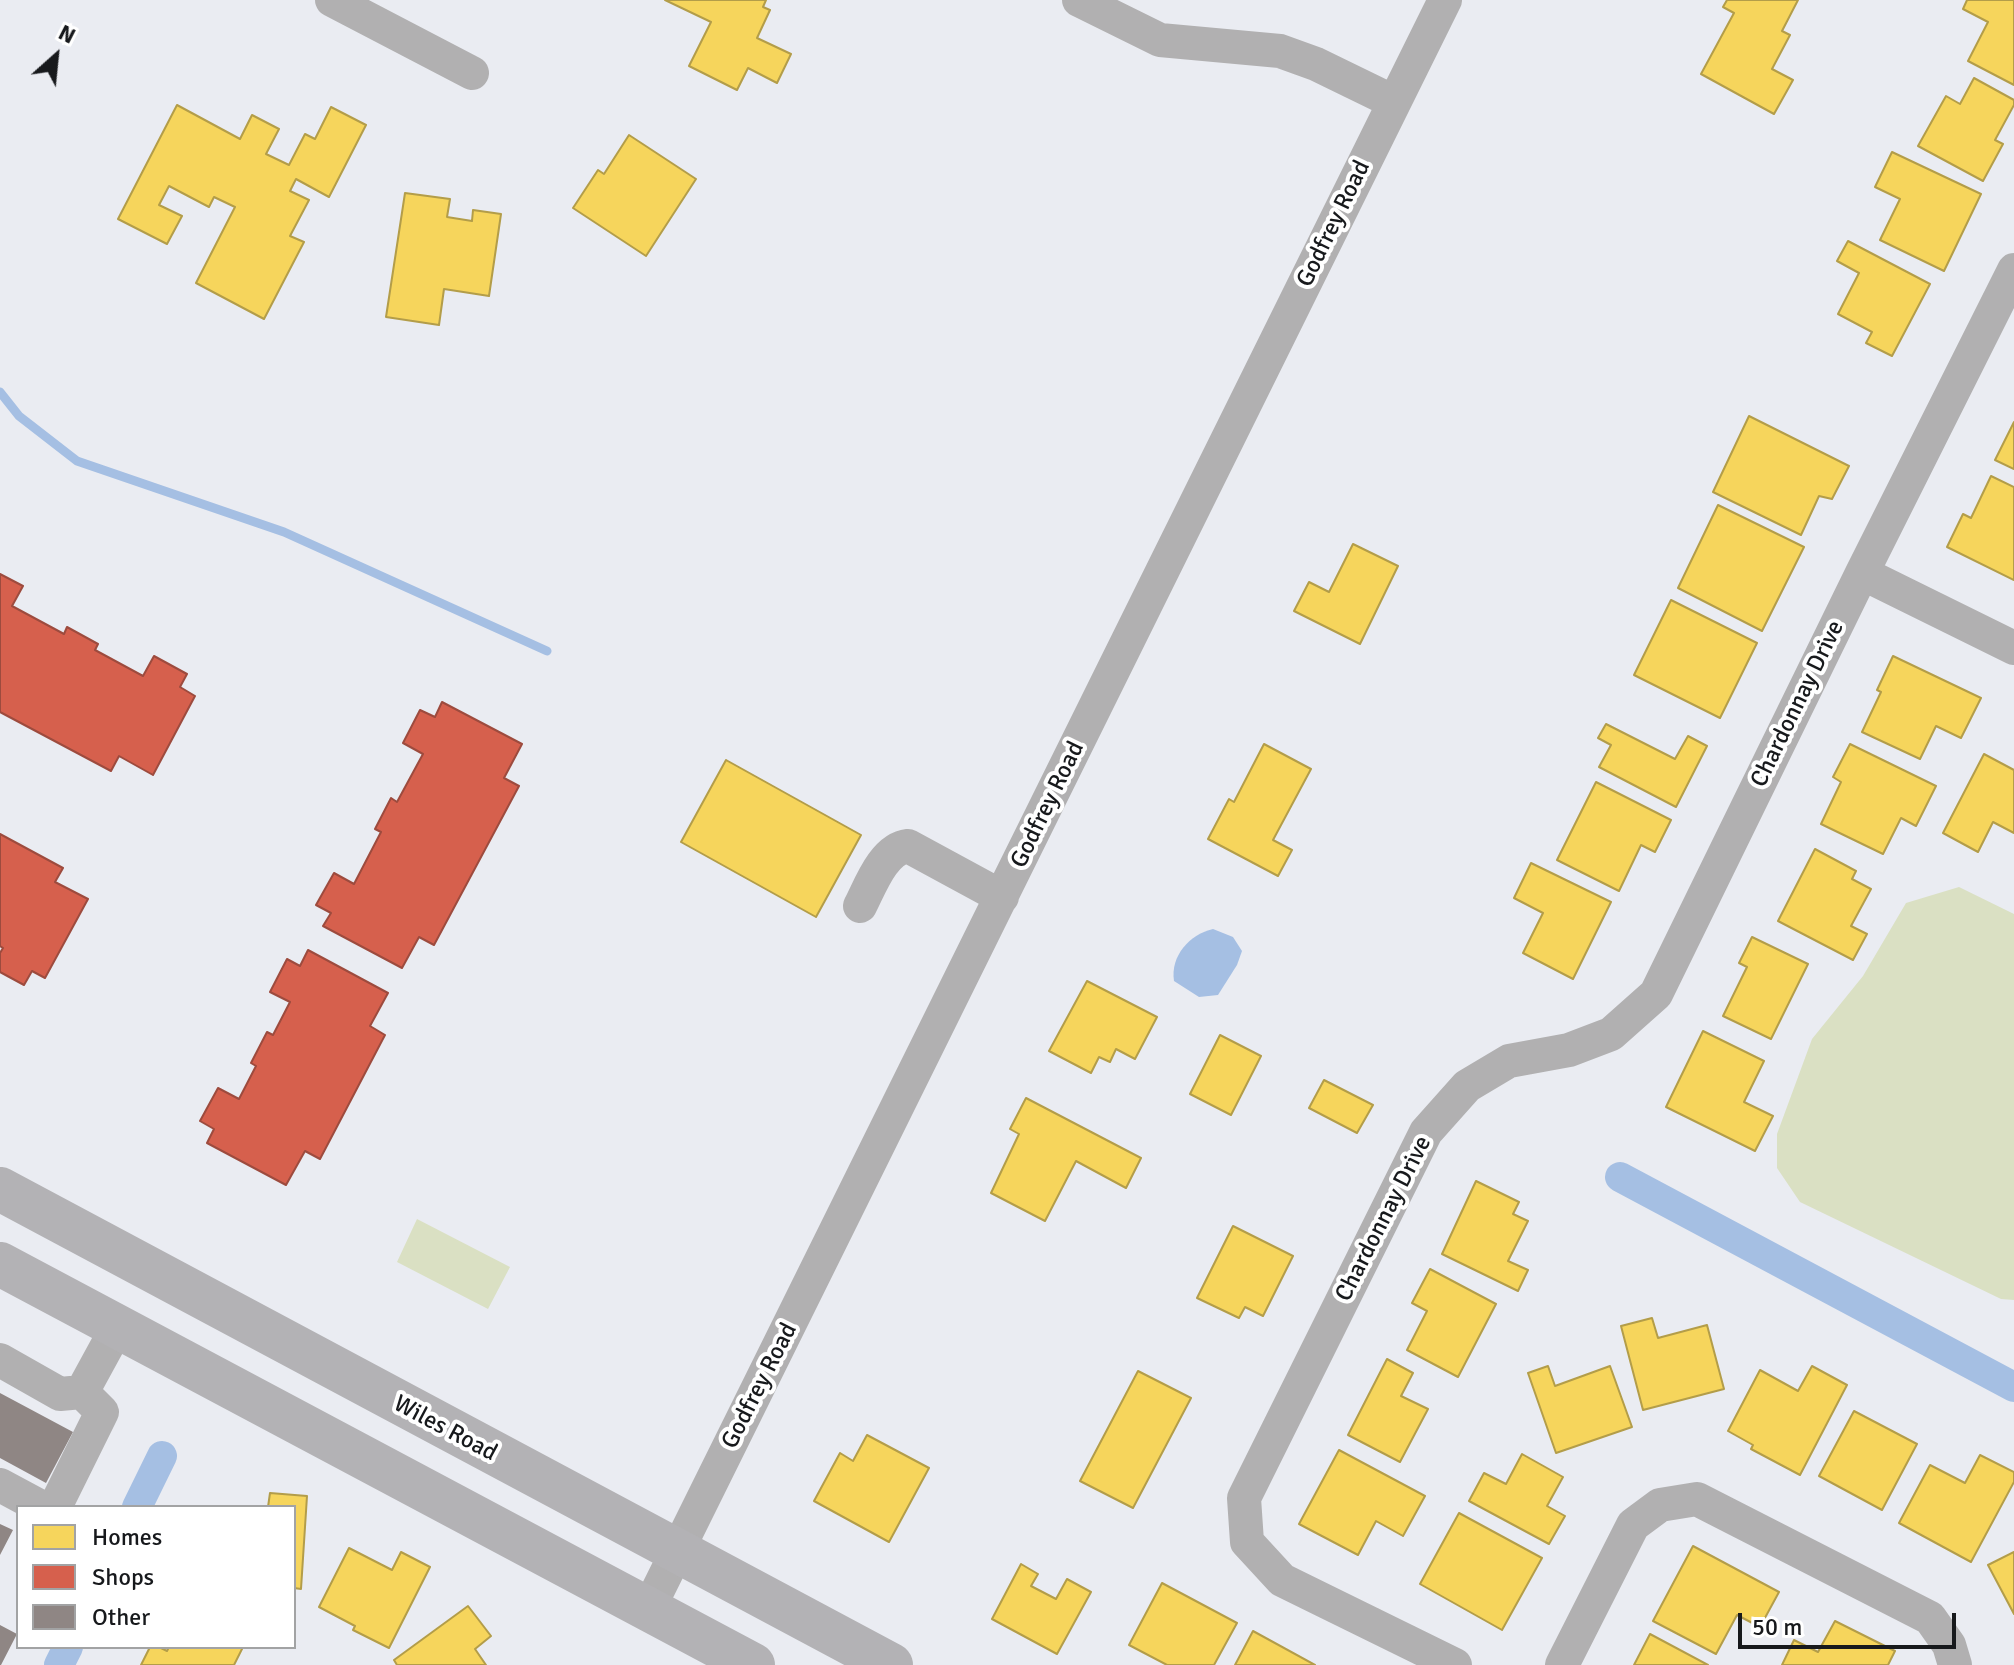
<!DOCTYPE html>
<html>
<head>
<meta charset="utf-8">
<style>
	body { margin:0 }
	#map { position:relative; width:2014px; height:1665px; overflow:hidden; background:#eaecf2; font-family:Signika,sans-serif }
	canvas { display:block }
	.legend { position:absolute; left:16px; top:1505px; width:280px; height:144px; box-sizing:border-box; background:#fff; border:2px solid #a2a3a4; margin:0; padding:10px 14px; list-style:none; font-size:24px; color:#17191c }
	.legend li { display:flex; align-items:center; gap:16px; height:40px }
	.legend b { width:40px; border:2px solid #a2a3a4 }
	.north { position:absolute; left:16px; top:16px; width:80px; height:80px; -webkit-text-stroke:6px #fff; paint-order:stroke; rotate:27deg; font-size:22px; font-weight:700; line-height:32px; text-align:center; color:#17191c }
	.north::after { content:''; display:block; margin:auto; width:28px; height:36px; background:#17191c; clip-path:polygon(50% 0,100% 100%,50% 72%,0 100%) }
	.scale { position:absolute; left:1738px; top:1613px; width:218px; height:36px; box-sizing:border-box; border:4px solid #17191c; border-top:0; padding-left:10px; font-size:24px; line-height:28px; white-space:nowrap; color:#17191c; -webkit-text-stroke:6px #fff; paint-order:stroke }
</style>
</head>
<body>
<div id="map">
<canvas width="2014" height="1665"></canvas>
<ul class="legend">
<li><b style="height:22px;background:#f6d55c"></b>Homes</li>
<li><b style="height:22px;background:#d6604d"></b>Shops</li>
<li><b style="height:22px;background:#8f8684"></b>Other</li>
</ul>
<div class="north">N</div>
<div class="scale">50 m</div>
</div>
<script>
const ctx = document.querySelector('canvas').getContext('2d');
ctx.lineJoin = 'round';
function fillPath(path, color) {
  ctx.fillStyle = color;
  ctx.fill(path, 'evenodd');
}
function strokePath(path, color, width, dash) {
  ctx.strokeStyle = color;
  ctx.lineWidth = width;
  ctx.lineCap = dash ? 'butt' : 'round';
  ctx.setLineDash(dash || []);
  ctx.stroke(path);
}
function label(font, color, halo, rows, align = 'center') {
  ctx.font = font + ' Signika,sans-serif';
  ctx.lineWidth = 8;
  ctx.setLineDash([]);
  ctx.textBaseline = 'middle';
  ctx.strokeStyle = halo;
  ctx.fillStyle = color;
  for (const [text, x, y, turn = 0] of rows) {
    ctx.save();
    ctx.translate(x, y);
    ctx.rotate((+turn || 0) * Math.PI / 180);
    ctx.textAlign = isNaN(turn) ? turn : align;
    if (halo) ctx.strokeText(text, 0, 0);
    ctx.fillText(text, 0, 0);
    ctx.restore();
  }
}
fillPath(new Path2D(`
	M1959,887L2014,914V1300L2001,1299L1800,1202L1777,1168V1134L1812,1039L1863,976L1906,903Z
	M417,1219L510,1267L488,1309L397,1262Z`), '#dae0c3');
fillPath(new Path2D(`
	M1213,929L1233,937L1242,951L1237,965L1218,995L1199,997L1174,981C1170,956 1190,934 1213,929Z`), '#a5bfe3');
const homes = new Path2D(`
	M665,0H766L763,7L770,10L757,38L791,54L777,83L748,68L737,90L689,66L711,22Z
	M1727,0H1798L1782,31L1790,35L1772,69L1793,80L1774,114L1701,74L1734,13L1723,7Z
	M1967,0H2014V85L1968,61L1988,22L1963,9Z
	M1974,78L2014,100V105L1995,140L2003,144L1983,181L1918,146L1946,96L1960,104Z
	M177,105L240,139L252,115L279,129L266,154L289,165L305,134L315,139L331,107L366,125L329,197L296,179L290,191L309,200L290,236L304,242L264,319L196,283L235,207L214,197L209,207L169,186L159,205L182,216L167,244L118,219Z
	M629,135L696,179L646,256L573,208L598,170L604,174Z
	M1892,152L1981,194L1944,271L1880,240L1900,199L1875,187Z
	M405,193L450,199L447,217L472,221L473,210L501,214L489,296L444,289L439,325L386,317Z
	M1848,241L1930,284L1892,356L1866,343L1872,332L1838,314L1859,273L1837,261Z
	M1749,416L1849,466L1832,499L1819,496L1801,535L1713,492Z
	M2014,422V469L1995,460Z
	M1991,476L2014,487V580L1947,547L1963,514L1971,518Z
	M1718,505L1804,547L1762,631L1678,588Z
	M1353,544L1398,566L1360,644L1294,611L1309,582L1329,592Z
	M1671,600L1757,643L1720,718L1634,675Z
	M1893,656L1981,698L1961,738L1936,726L1920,759L1862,732L1881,692L1877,690Z
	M1606,724L1675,759L1688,736L1707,746L1676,807L1599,767L1611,745L1598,738Z
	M1264,744L1311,769L1273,840L1292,850L1278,876L1208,839L1229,799L1234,802Z
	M1850,744L1936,786L1916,826L1901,818L1883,854L1821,824L1841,782L1833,777Z
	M1984,754L2014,770V833L1993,822L1978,852L1943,833Z
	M726,760L861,835L816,917L681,842Z
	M1596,782L1671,820L1655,852L1641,845L1619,891L1557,860Z
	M1815,849L1856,871L1852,879L1871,889L1851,926L1867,934L1853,960L1778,921Z
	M1531,863L1611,902L1573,979L1523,953L1543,913L1514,898Z
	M1752,937L1808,964L1771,1039L1723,1016L1747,967L1739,963Z
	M1087,981L1157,1017L1135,1059L1116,1049L1110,1062L1099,1057L1091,1073L1049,1051Z
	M1703,1031L1764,1061L1744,1102L1773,1116L1755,1151L1666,1107Z
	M1220,1035L1261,1056L1231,1115L1190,1094Z
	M1324,1080L1373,1105L1357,1133L1309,1108Z
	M1026,1098L1141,1158L1126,1188L1076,1161L1045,1221L991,1193L1019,1134L1010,1129Z
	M1476,1181L1519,1202L1513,1214L1528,1221L1508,1261L1528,1270L1518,1291L1442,1254Z
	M1233,1226L1293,1256L1263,1316L1245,1307L1239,1318L1197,1298Z
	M1430,1269L1496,1304L1458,1377L1407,1350L1427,1311L1412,1303Z
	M1652,1318L1658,1338L1707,1325L1724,1389L1643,1410L1621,1326Z
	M1387,1359L1413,1373L1401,1396L1428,1409L1400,1462L1348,1435Z
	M1548,1366L1555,1386L1610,1366L1632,1427L1556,1453L1528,1373Z
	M1812,1366L1847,1385L1800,1475L1751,1449L1753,1445L1728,1431L1760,1370L1798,1391Z
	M1138,1371L1191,1398L1133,1508L1080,1481Z
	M1854,1411L1917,1444L1882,1510L1819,1476Z
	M867,1435L929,1468L889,1542L814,1501L840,1453L853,1461Z
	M1339,1450L1425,1496L1403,1536L1376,1521L1358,1555L1299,1524Z
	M1522,1454L1563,1477L1547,1506L1565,1516L1549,1544L1469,1501L1484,1473L1506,1484Z
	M1980,1455L2014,1472V1482L1971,1562L1899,1523L1930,1465L1965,1483Z
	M270,1493L307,1496L301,1589L294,1588V1507H268Z
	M1459,1513L1542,1558L1502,1630L1420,1584Z
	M1693,1546L1779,1592L1760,1627L1737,1615L1716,1654L1653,1621Z
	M349,1548L392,1570L401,1552L430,1567L389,1648L353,1630L355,1626L319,1607Z
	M2014,1552V1614L1988,1565Z
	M1021,1564L1038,1574L1031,1586L1056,1599L1067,1579L1091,1592L1057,1654L992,1619Z
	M1162,1583L1237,1623L1214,1665H1167L1129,1645Z
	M468,1606L491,1636L475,1649L486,1665H397L394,1660Z
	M1835,1621L1895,1651L1888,1665H1782L1794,1640L1818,1652Z
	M1253,1631L1315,1665H1235Z
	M1650,1634L1708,1665H1634Z
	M150,1647H159L167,1651L169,1647H243L234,1665H141Z`);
fillPath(homes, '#f6d55c');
strokePath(homes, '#b39d49', 2);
const shops = new Path2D(`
	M0,574L23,586L12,606L64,634L67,627L98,644L95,650L143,676L154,656L187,674L180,687L195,696L153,775L119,756L111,771L0,712Z
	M442,702L522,744L504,778L519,786L434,945L419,937L402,968L323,926L331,913L316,905L334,873L354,884L381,832L375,829L391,798L397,802L423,754L403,743L420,710L435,717Z
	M0,834L63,868L55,882L88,899L45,978L32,971L24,985L0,972V953L3,948L0,946Z
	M308,950L388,993L370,1026L385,1035L320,1159L305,1151L286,1185L207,1143L214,1129L200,1121L218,1088L239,1099L256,1066L251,1063L267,1032L273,1035L290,1002L270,992L287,959L300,966Z`);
fillPath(shops, '#d6604d');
strokePath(shops, '#9d4b3e', 2);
strokePath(new Path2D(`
	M0,392L19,416L77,461L284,532L547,651`), '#a5bfe3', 9);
strokePath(new Path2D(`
	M1620,1177L2014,1387
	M137,1507L162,1456
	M59,1665L68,1647`), '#a5bfe3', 30);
fillPath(new Path2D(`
	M0,1393L73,1432L46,1483L0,1458Z
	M0,1524L13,1530L0,1555Z
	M0,1625L17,1634L1,1665H0Z`), '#8f8684');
strokePath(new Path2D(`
	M332,0L472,73
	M1079,0L1160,40L1280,51L1316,64L1394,102
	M1862,573L2014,648
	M860,906C870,887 883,849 908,846L1002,897
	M0,1360L60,1394L82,1392L118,1326
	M0,1485L41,1507
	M55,1507L102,1412L82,1392
	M648,1610L1445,0
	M1455,1665L1282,1580L1247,1542L1244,1498L1426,1132L1467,1086L1509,1061L1569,1050L1611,1034L1656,994L1862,573L2014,270
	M1562,1665L1633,1525L1660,1505L1697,1499L1930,1618L1949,1645L1955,1665`), '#b1b0b1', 34);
strokePath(new Path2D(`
	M0,1189L891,1665
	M0,1264L753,1665`), '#b3b2b5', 44);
label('24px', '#17191c', '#fff', [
	["Godfrey Road",1334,224,-64],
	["Chardonnay Drive",1798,704,-64],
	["Godfrey Road",1048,805,-64],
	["Chardonnay Drive",1384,1219,-63],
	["Godfrey Road",760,1386,-63],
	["Wiles Road",445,1429,28]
]);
</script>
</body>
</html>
